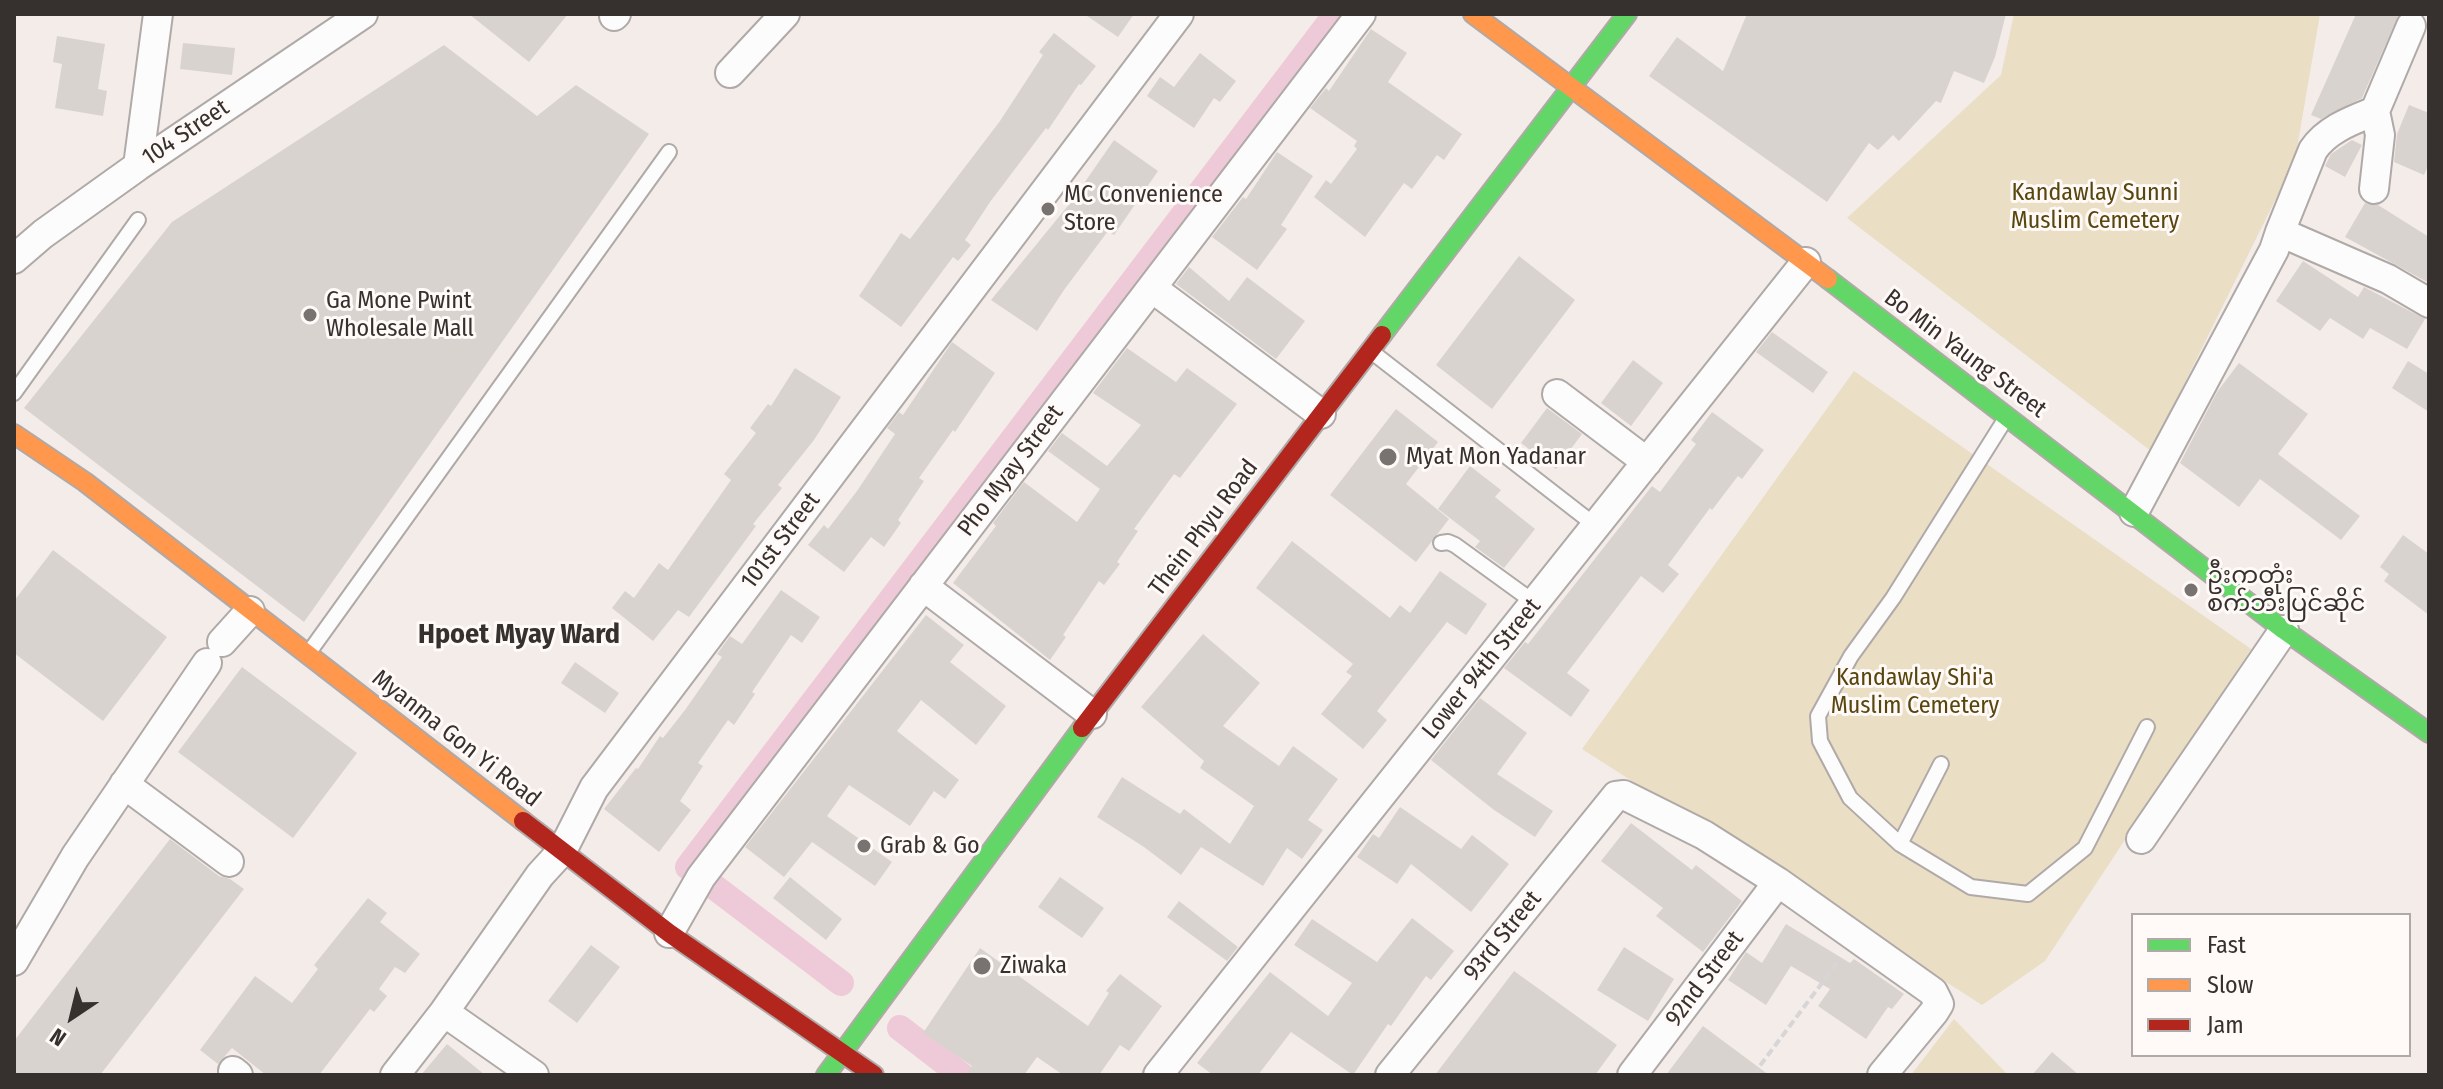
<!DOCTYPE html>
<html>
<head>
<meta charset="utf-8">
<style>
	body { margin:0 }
	#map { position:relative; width:2443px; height:1089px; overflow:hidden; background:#f4ece9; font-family:"Fira Sans Condensed",sans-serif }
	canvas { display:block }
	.frame { position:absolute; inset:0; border:16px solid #36312f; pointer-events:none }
	.legend { position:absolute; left:2131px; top:913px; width:280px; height:144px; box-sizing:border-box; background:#fff9f7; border:2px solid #afa9a7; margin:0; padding:10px 14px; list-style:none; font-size:24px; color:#36312f }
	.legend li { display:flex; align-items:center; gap:16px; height:40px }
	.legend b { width:40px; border:2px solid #afa9a7 }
	.north { position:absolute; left:32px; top:977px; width:80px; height:80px; -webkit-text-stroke:6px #fff9f7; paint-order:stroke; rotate:215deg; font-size:22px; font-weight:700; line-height:32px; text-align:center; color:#36312f }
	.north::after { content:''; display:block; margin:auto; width:28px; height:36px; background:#36312f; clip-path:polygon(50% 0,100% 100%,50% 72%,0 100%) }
</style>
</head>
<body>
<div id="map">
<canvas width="2443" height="1089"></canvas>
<div class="frame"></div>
<ul class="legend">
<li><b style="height:10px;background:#63d668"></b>Fast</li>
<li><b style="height:10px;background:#ff974d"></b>Slow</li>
<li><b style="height:10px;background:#b3261e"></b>Jam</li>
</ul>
<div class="north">N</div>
</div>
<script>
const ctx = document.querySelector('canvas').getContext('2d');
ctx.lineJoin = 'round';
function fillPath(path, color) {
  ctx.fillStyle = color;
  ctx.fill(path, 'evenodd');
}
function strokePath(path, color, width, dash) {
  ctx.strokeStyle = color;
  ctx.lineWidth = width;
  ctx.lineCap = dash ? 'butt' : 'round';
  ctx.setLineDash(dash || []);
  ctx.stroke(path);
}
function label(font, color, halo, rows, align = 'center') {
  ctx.font = font + ' "Fira Sans Condensed","Noto Sans Myanmar",sans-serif';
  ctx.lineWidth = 6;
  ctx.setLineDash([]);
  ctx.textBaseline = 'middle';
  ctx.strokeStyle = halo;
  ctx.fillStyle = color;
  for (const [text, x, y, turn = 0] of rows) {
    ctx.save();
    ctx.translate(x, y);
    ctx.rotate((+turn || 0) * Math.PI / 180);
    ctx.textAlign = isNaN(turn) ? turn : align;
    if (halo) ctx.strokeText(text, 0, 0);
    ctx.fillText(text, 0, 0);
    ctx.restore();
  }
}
fillPath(new Path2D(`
	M2014,14H2320L2295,160L2151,451L1847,218L2001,75Z
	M1854,371L2251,649L2045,961L1982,1005L1582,749Z
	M1954,1019L2008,1075H1911Z`), '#eadec4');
strokePath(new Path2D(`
	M841,983L688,867L1336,14
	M900,1028L961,1075`), '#eecad8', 26);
fillPath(new Path2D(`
	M469,14H568L529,62Z
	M1084,14H1134L1118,37Z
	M1747,14H2006L1995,57L1984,83L1954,71L1941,103L1936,101L1899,141L1893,135L1878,150L1869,143L1827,202L1649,76L1677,37L1723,71Z
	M2356,14H2399L2362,98L2321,119L2311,115Z
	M1371,29L1407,53L1388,82L1462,134L1444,160L1437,155L1412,189L1404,183L1365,237L1314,197L1326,180L1331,184L1357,149L1354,146L1357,141L1310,108L1326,88L1329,91Z
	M1054,33L1096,66L1081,85L1079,84L1048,130L1046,128L990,202L965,240L971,245L958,261L953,257L901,327L859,296L901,233L910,239L1000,121L1043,55L1039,52Z
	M57,36L105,44L98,89L107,91L103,116L55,108L62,64L53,62Z
	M183,43L235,48L232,75L180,69Z
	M444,45L537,116L576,85L649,134L304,622L24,408L172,222Z
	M1200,53L1236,81L1220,102L1214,98L1194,128L1147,96L1160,77L1174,87Z
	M2409,105L2429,113V164L2424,175L2394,162L2397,134Z
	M1114,140L1158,171L1114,235L1108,231L1064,290L1037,331L991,300L1071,202Z
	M2352,140L2362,145L2345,177L2325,166L2331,154Z
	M1277,152L1313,176L1281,225L1287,229L1257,270L1212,237L1243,197L1246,199Z
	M2365,203L2378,205L2429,237V283L2345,237Z
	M1519,256L1575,300L1492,409L1436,365Z
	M2303,261L2358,297L2364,287L2425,319L2407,349L2370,328L2363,339L2330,318L2320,331L2276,301Z
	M1189,267L1229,301L1247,277L1305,321L1276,359L1176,284Z
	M1772,332L1828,372L1813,393L1756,352Z
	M952,342L995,373L955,432L953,430L919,478L924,481L898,520L901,523L884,547L871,537L844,572L808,545L824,525L828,529L857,491L895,434L887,428L899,412L903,415Z
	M1127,348L1176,382L1187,368L1237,404L1180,478L1174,474L1134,529L1138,531L1117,562L1120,564L1104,585L1099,581L1063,635L1066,637L1050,660L953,583L996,526L993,523L1024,482L1077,522L1100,489L1048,451L1062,433L1107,466L1141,425L1093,393Z
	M1633,360L1663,383L1631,426L1601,403Z
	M2408,361L2429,374V412L2392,388Z
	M2239,363L2308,414L2278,454L2360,516L2341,540L2260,479L2239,507L2180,463L2217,392Z
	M795,368L841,397L814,440L778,485L782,488L753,524L756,526L689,617L678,610L653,641L612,608L625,591L634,598L659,563L668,570L731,480L724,474L756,433L750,428L768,404L771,406Z
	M1547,408L1582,434L1556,469L1521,443Z
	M1396,409L1438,442L1406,484L1449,519L1416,562L1330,495Z
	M1712,412L1764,450L1742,479L1738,476L1712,510L1710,508L1668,565L1679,574L1663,593L1641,576L1567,673L1590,690L1571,717L1504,668L1525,642L1528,644L1652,486L1660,492L1696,444L1691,440Z
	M1470,466L1501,490L1495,497L1535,529L1504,568L1475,547L1480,541L1438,509Z
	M2403,535L2429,554V615L2384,581L2389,574L2380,567Z
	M1292,541L1390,618L1400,605L1410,613L1440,571L1487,604L1466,635L1447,622L1377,711L1387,720L1363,749L1321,714L1352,676L1346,672L1353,664L1256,588Z
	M53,550L167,637L103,721L14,653V601Z
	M781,590L820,617L802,643L791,635L752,692L755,694L734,725L728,720L698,763L703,766L680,801L691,810L659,852L604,809L636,768L638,769L660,736L663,738L685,710L722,657L717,654L730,636L742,644Z
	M926,615L964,645L950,662L1006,706L976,745L921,700L897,731L959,780L945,799L934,791L910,826L849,785L827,816L892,862L875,886L812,842L784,877L745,847Z
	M1203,634L1260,683L1223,726L1279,766L1293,746L1338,779L1308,820L1323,830L1302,859L1287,848L1263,886L1201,847L1181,875L1144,847L1097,817L1122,777L1180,814L1184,809L1230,844L1254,806L1200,768L1204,761L1141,707Z
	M575,662L619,693L605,713L561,683Z
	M242,667L357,753L293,838L178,752Z
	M1480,698L1527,733L1497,774L1553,811L1535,837L1494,810L1431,760Z
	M1400,807L1461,849L1472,835L1509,864L1471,912L1411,864L1397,884L1357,857L1373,834L1379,838Z
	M1631,823L1692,870L1696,865L1742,901L1703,952L1656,916L1663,908L1601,861Z
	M170,839L219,876L230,879L244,889L100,1075H14V1041Z
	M790,877L842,919L826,940L773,898Z
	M1060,877L1104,908L1082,938L1038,907Z
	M368,898L387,913L380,922L420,954L405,973L395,967L379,989L387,996L374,1012L370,1009L319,1075H266L232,1048L218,1064L200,1050L255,976L292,1003L318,969L314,965Z
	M1179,901L1238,947L1227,961L1167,917Z
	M1412,918L1454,951L1431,980L1426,976L1391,1026L1388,1024L1353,1075L1291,1032L1258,1075H1213L1197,1063L1270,972L1328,1016L1352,983L1294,945L1312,919L1377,962Z
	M1786,924L1850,963L1854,959L1904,994L1892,1009L1888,1007L1866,1039L1818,1006L1830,989L1791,966L1766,1005L1728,980L1746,952L1762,963Z
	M591,945L620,967L577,1023L548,1001Z
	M1624,947L1674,979L1648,1021L1597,990Z
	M980,948L1088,1026L1109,993L1106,991L1120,974L1162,1006L1129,1051L1120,1045L1099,1075H1063L1037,1057L1024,1075H965L972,1066L923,1033Z
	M1514,971L1617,1045L1595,1075H1435Z
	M1703,1026L1769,1075H1666Z
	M447,1044L485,1075H421Z
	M2052,1052L2079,1075H2032Z`), '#d9d3d0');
const lane = new Path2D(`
	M1372,352L1596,526
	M14,393L138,220
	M2006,418L1893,598L1851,656L1818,716L1820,741L1850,798L1900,844L1971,887L2028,894L2085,848L2147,727
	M1441,543L1448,542L1455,545L1535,603
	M310,651L669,152
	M1900,844L1941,764`);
const street = new Path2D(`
	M614,16L616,14
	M730,73L785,14
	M138,166L158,14
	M2374,189L2380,135L2375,111L2411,26
	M2280,232L2313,150C2327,129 2353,120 2375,111
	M14,259L43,234L138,166L363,14
	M1152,288L1321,414
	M1557,394L1647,462
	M2134,512L2274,250L2280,232L2388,279L2429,303
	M923,586L1092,714
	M222,642L250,611
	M124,784L229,862
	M2141,839L2284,630
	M669,933L701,877L1361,14
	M14,961L75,857L207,663
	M444,1012L534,1075
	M233,1071L238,1075
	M395,1075L444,1012L540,875L562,851L594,788L1179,14
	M1158,1075L1806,262
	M1390,1075L1616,796L1624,795L1704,835L1778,882L1933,992L1939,1004L1934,1012L1882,1075
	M1632,1075L1778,882`);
const fast = new Path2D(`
	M1828,279L2284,630L2429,733
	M1382,335L1627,14
	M826,1075L1082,728`);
const slow = new Path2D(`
	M1473,14L1828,279
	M14,434L85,482L523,821`);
const jam = new Path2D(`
	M1082,728L1382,335
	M523,821L669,933L874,1075`);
strokePath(lane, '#afa9a7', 18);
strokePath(street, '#afa9a7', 32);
strokePath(fast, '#afa9a7', 22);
strokePath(slow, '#afa9a7', 22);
strokePath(jam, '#afa9a7', 22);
strokePath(new Path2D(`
	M1753,1075L1840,959`), '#d7d5d5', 4, [8, 4]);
strokePath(lane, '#fdfcfc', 14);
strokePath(street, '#fdfcfc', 28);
strokePath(fast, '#63d668', 18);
strokePath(slow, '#ff974d', 18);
strokePath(jam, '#b3261e', 18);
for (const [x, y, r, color] of [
	[1048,209,8,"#787270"],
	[310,315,8,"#787270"],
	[1388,457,10,"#787270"],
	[2191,590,8,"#787270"],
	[864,846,8,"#787270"],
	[982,966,10,"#787270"]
]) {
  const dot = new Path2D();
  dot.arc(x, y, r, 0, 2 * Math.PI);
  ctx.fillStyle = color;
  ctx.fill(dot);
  strokePath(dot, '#fff9f7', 3);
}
label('24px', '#36312f', '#fff9f7', [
	["104 Street",186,133,-34],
	["Bo Min Yaung Street",1965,354,37],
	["Pho Myay Street",1011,471,-53],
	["Thein Phyu Road",1204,528,-53],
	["101st Street",781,541,-53],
	["Lower 94th Street",1482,669,-51],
	["Myanma Gon Yi Road",456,739,38],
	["93rd Street",1503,936,-51],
	["92nd Street",1705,979,-53]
]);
label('24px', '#57460d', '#fff9f7', [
	["Kandawlay Sunni",2095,193],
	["Muslim Cemetery",2095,221],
	["Kandawlay Shi'a",1915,678],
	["Muslim Cemetery",1915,706]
]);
label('24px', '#36312f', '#fff9f7', [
	["MC Convenience",1064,195],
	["Store",1064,223],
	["Ga Mone Pwint",326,301],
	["Wholesale Mall",326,329],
	["Myat Mon Yadanar",1406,457],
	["ဦးကတုံး",2207,576],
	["စက်ဘီးပြင်ဆိုင်",2207,604],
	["Grab & Go",880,846],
	["Ziwaka",1000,966]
], 'left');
label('bold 28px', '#36312f', '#fff9f7', [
	["Hpoet Myay Ward",519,635]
]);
</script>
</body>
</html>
